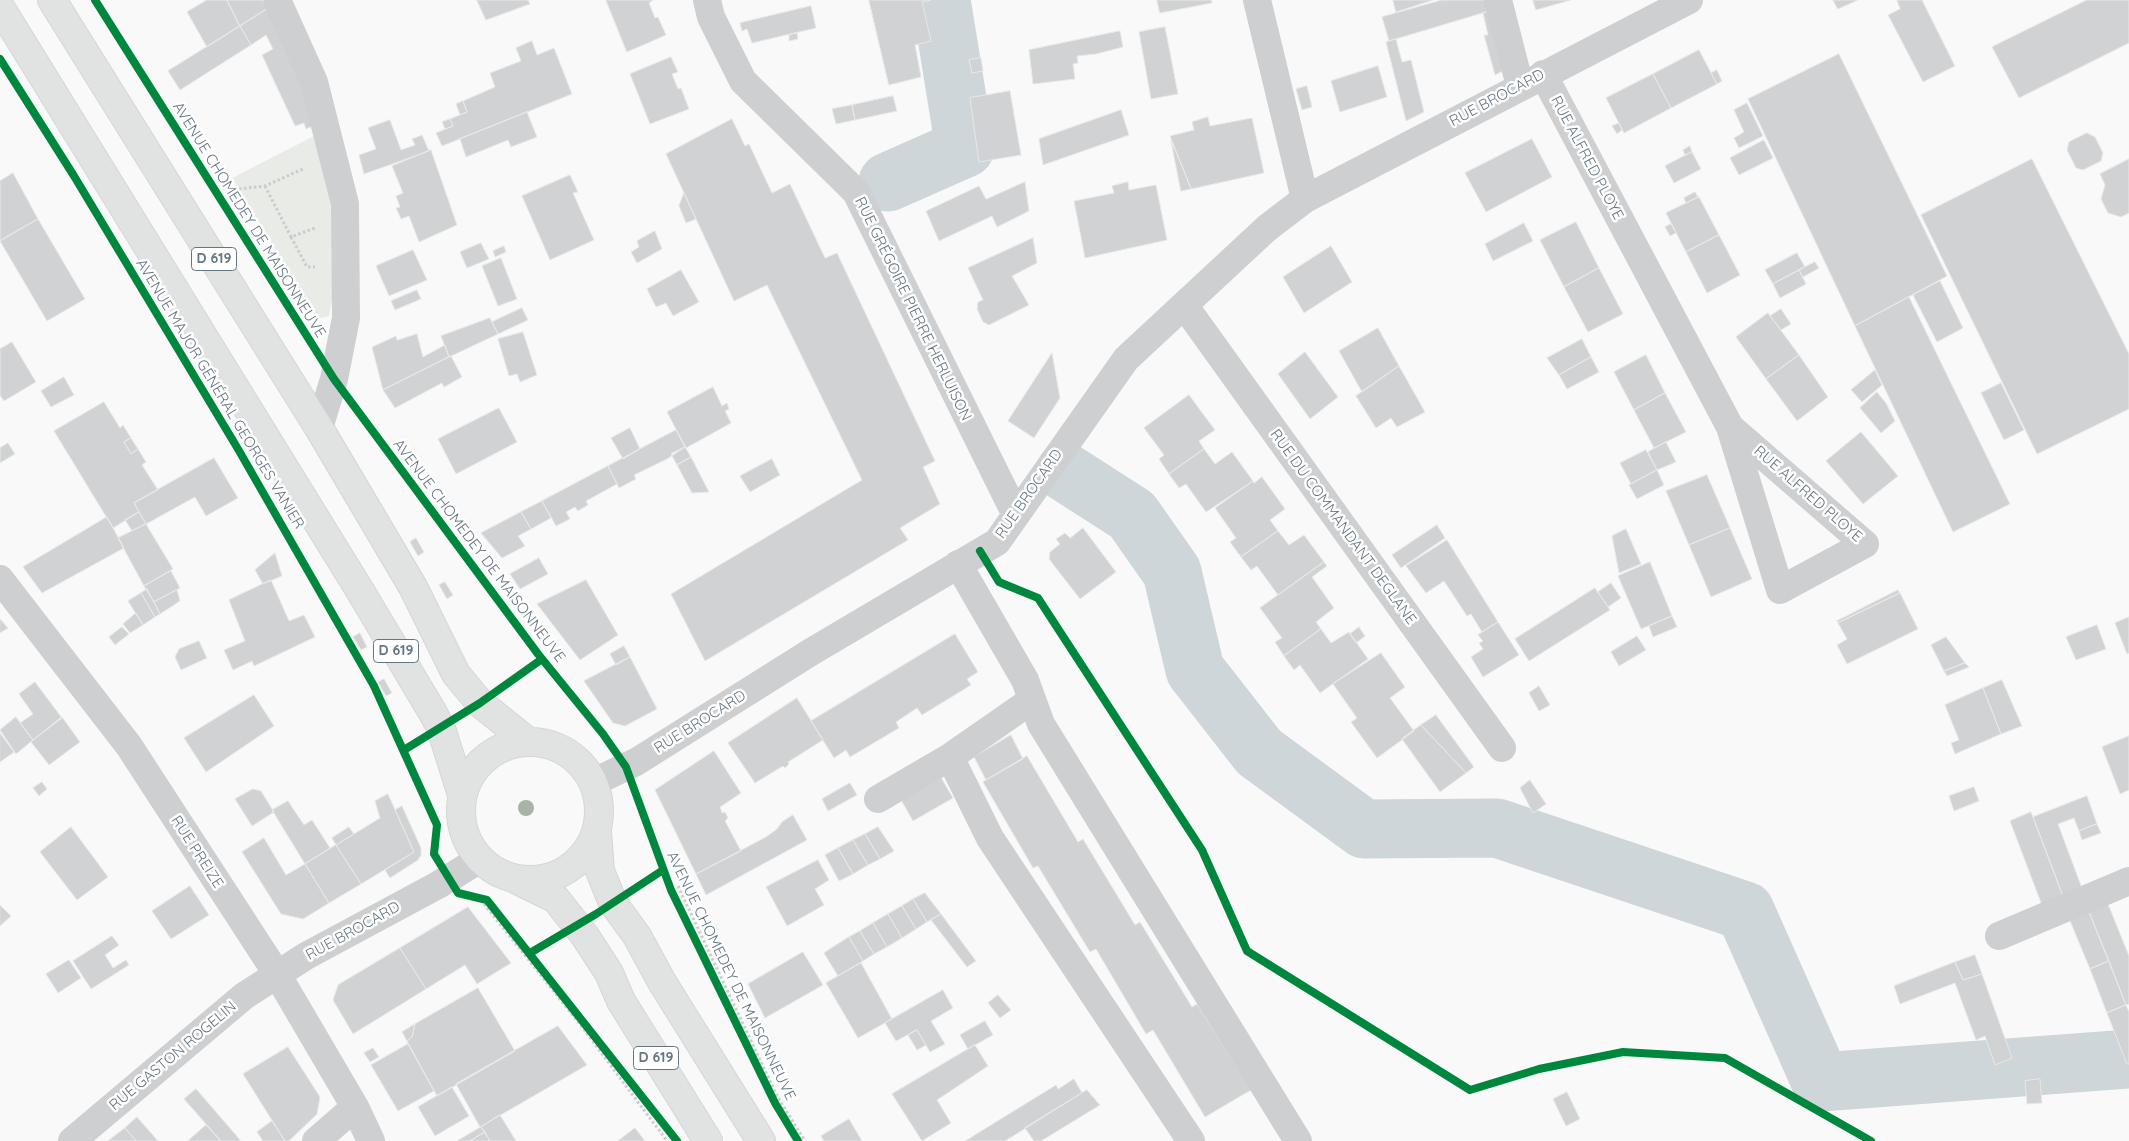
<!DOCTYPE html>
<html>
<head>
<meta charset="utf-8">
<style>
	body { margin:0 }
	canvas { display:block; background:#f9f9f9 }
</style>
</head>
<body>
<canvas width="2129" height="1141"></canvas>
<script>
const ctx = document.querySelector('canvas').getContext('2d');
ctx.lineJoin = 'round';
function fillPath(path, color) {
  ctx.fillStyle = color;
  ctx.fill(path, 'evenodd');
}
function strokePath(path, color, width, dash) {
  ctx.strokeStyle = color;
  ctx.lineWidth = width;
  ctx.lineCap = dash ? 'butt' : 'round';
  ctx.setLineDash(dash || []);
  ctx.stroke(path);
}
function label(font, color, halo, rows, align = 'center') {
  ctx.font = font + ' Quicksand,sans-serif';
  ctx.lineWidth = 5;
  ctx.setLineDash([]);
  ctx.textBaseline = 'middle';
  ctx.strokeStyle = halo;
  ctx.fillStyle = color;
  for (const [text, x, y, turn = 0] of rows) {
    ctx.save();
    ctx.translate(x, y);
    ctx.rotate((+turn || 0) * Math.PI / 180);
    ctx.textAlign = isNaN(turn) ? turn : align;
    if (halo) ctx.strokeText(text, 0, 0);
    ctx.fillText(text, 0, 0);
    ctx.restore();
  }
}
fillPath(new Path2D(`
	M314,136L334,220L333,295L329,316L317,319L232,178Z`), '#e8ebe6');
strokePath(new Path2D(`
	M888,182L965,148L941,0
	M1065,472L1132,515L1172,572L1195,670L1259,752L1364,829L1497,828L1745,911L1821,1082L2129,1059`), '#ced6d9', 59);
const building = new Path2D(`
	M207,0H227L240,26L207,47L187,12Z
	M227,0H262L267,9L240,26Z
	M477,0H528L530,4L486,20Z
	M606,0H653L649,3L655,18L658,17L666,35L627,52Z
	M869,0H931L922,2L931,41L915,45L921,77L889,85Z
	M1157,0H1211L1212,3L1160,13Z
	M1393,0H1433L1396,12Z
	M1442,0H1487L1489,11L1389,41L1382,17Z
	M1533,0H1571L1536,10Z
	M1833,0H1858L1838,9Z
	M1897,0H1922L1955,66L1923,82L1888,15L1900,9Z
	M2087,0H2129V43L2019,98L1992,47Z
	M811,6L816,28L752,43L747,29L742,31L740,23Z
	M267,9L309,96L315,125L306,129L304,123L295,126L262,55L273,49L266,35L251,45L240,26Z
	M1489,11L1505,70L1495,75L1484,35H1488L1483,13Z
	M240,26L251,45L180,90L168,71Z
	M1165,27L1178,94L1151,99L1139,32Z
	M1120,31L1123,47L1096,54L1077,56L1078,63L1073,64L1075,79L1033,84L1029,50Z
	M797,33L798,39L789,41V35Z
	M1396,39L1402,62L1411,60L1424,112L1406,121L1386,42Z
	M532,41L537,55L554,48L572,94L442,146L436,133L453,126L450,119L467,112L463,101L495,87L490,73L521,61L516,48Z
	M1699,50L1717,84L1671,108L1653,74Z
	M1839,54L1947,276L1855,326L1748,99Z
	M671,57L678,72L672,74L678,89L681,88L689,109L650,124L630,74Z
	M981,58L983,71L972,73L969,60Z
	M1378,66L1387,97L1340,112L1331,81Z
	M1717,70L1722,81L1717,84L1711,73Z
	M1653,74L1671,108L1624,133L1606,98Z
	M1307,86L1312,107L1302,110L1296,89Z
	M1010,91L1021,155L979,162L970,98Z
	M893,96L897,111L855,120L852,105Z
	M463,101L467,112L460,115L456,104Z
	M1747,103L1763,136L1739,148L1734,138L1744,132L1734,110Z
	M852,105L855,120L836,124L832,109Z
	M1121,110L1129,135L1043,165L1039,139Z
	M527,112L537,137L511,147L508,140L466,157L460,139Z
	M1208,117L1210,126L1252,118L1264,173L1191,189L1170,136L1194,130L1192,122Z
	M450,119L453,126L445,129L442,122Z
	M732,119L745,146L749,144L772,193L790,184L825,258L837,253L935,461L923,467L940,504L900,528L908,540L705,661L671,594L862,480L767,285L734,301L666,154Z
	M390,120L401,150L415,145L412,139L422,135L429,151L364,174L359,155L376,149L368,128Z
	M1619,123L1622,130L1617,134L1612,126Z
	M2087,133L2095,137L2103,153L2101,161L2083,170L2076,168L2067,150L2069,142Z
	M1532,139L1552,177L1486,212L1465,173Z
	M1764,140L1773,158L1739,175L1730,158Z
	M1171,141L1183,168L1191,189L1181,191Z
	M1690,146L1692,152L1685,155L1683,150Z
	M431,150L457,225L419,242L409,216L401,219L396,208L400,207L396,196L403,193L392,166Z
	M1692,152L1701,169L1674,183L1665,166Z
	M2032,159L2129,354V409L2037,454L1921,215Z
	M2129,159V213L2121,217L2108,213L2101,199L2105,185L2100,174Z
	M13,173L38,219L0,241V181Z
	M570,175L578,192L573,193L594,240L550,260L522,196Z
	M1025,182L1029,211L997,227L992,216L939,241L926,211L979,186L986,199Z
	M1128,182L1129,190L1156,185L1167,240L1085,258L1074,201L1114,193L1112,186Z
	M1695,192L1698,197L1686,203L1684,198Z
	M684,193L696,219L686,223L679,206Z
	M1699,197L1719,235L1686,252L1666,213Z
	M38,219L85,299L47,321L0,241Z
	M1576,222L1599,268L1564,287L1540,240Z
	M1524,223L1533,241L1493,261L1485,244Z
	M1671,224L1676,233L1670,236L1665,227Z
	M655,231L662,249L637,263L631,252L639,247L637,241Z
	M1719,235L1740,275L1707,293L1686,252Z
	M1033,238L1037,263L1012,276L1029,305L989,325L983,322L977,309L978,302L983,300L968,268Z
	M481,243L489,259L467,268L460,252Z
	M504,246L506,252L495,257L493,251Z
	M1331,246L1352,282L1304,313L1283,277Z
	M413,250L427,280L389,296L376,266Z
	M1797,253L1805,267L1773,284L1765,270Z
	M501,258L517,299L498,306L482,266Z
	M1815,262L1819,268L1803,277L1799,270Z
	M1599,268L1623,314L1588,332L1564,287Z
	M681,270L699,302L673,316L666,303L656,307L647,289Z
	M1799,270L1806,284L1780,298L1773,284Z
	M1940,281L1963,328L1937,342L1913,295Z
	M417,290L421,299L395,310L391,301Z
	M1909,297L2010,504L1953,532L1855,326Z
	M522,308L528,320L498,334L492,322Z
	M1781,309L1791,324L1781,330L1770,316Z
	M1768,313L1799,355L1766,379L1736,337Z
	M490,318L498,334L449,357L441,336Z
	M1378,328L1399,366L1362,392L1339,351Z
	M523,332L537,375L520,382L517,374L509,376L498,339Z
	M417,334L423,357L445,345L449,357L383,390L372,347L396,336L397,340Z
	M1582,339L1591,357L1559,375L1547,358Z
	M12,342L36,382L4,401L0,395V349Z
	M1305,352L1338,397L1310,419L1278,374Z
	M1052,353L1060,398L1034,438L1008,421Z
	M1646,355L1665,393L1634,410L1614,372Z
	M1799,355L1828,397L1797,421L1766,379Z
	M451,356L462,377L444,387L442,383L395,408L383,390Z
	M1591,357L1599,372L1567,389L1559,375Z
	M1399,366L1425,412L1397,427L1391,418L1376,428L1356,396Z
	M1875,370L1882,385L1862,402L1851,390Z
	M64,377L74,395L51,407L41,391Z
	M2001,383L2024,430L2004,440L1981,393Z
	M713,387L722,406L727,403L729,409L725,411L731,423L686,448L667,412Z
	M1877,392L1886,403L1895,421L1881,433L1860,408Z
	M1665,393L1686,432L1654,448L1634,410Z
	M1189,395L1215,430L1199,441L1204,449L1169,474L1159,459L1164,455L1144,428Z
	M104,402L120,428L123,425L131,438L124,442L131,454L138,449L146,462L142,465L158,490L134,503L139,512L113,528L54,431Z
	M499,408L517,442L456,474L438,439Z
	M630,428L640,449L623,459L611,438Z
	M676,430L685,447L667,459L634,475L636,479L619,488L608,466Z
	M1861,432L1898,476L1863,504L1826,461Z
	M131,438L138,449L131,454L124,442Z
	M1666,442L1676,462L1657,470L1648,452Z
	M8,443L15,454L0,463V448Z
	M685,447L691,457L677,465L671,454Z
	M1204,449L1215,464L1232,452L1253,481L1206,512L1186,484L1179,488L1169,474Z
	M1646,450L1657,470L1631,484L1620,463Z
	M691,457L709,492L692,493L677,465Z
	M214,458L238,498L206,516L195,497L146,524L134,503Z
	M772,459L780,475L750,492L740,476Z
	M608,466L617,484L586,501L588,505L578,511L575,507L566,512L570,519L556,526L542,501Z
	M1657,470L1664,485L1637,499L1629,485Z
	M1707,475L1730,528L1689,545L1666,491Z
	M1262,477L1285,509L1270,520L1278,531L1241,557L1230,542L1236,538L1215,508L1253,481L1254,483Z
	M542,501L551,518L531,529L521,512Z
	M139,512L146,524L132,531L125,520Z
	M521,512L531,529L518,536L525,546L502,558L481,533Z
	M107,517L124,548L42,593L23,567Z
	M146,524L173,569L144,586L118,538Z
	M1437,525L1445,538L1401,568L1392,555Z
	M1083,528L1116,572L1080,599L1049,559L1050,552L1060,544L1056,539L1065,533L1070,538Z
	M1730,528L1752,579L1711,597L1689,545Z
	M1626,529L1641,564L1619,573L1612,536Z
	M1278,531L1289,545L1304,535L1324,562L1278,595L1257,566L1251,570L1241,557Z
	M416,538L424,552L418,556L410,542Z
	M1447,540L1498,622L1482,632L1471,614L1467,616L1444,581L1426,593L1406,566Z
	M275,553L282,576L263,584L255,570Z
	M539,558L548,574L520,589L510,574Z
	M1324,562L1327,566L1312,577L1334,608L1316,622L1321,629L1284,656L1275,642L1282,638L1260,608Z
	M1650,562L1672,616L1641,629L1618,576Z
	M171,571L180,588L154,602L144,586Z
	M271,580L289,621L304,615L315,637L254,666L252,661L233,670L224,650L245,641L229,600Z
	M586,580L618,635L580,660L537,604Z
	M445,582L453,595L447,599L439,585Z
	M1611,583L1621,598L1608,607L1598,592Z
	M1595,588L1610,610L1529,661L1515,639Z
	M147,589L160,614L155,617L141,593Z
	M177,590L180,601L160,614L154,602Z
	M1898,590L1900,593L1838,623L1837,621Z
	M141,593L155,617L143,625L128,601Z
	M1900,593L1918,629L1847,664L1837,645L1847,639L1838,623Z
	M136,613L143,625L130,633L123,624Z
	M1672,616L1677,627L1653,637L1649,626Z
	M2129,617V653L2127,654L2115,623Z
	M0,619L8,628L0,633Z
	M1498,622L1519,655L1483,677L1471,657L1483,649L1479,643L1483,641L1478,635Z
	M2097,625L2106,649L2076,660L2066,637Z
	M122,627L129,634L115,645L109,637Z
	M1359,627L1365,636L1356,643L1350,634Z
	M1321,629L1331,643L1349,632L1368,659L1320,693L1300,665L1294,670L1284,656Z
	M360,633L367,647L361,650L353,637Z
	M955,634L978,672L967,679L971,685L922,715L917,708L896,722L899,728L850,757L846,750L834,758L811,721Z
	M1637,636L1646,650L1619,666L1611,652Z
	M1946,637L1965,663L1944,671L1931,645Z
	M199,641L207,658L181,670L175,657L179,649Z
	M624,646L630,657L616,665L610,654Z
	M1381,653L1405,687L1390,698L1414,731L1377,758L1351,722L1357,718L1333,684Z
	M630,657L657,709L625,726L613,723L584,681Z
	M1965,663L1969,667L1947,676L1944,671Z
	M384,679L392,693L386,696L378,682Z
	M2002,680L2022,726L2001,734L1983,688Z
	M35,682L62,718L33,740L20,723L33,714L19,694Z
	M1539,686L1550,705L1539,711L1529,693Z
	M1983,688L2001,734L1955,754L1951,743L1959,740L1945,705Z
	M254,695L274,726L206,772L184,738Z
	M797,698L823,740L788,762L789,764L785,768L783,766L755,783L728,743Z
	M1436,715L1474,767L1466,773L1421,725Z
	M16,717L33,740L16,754L0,730Z
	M62,717L80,742L49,765L31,742Z
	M1421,725L1466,773L1440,792L1402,739Z
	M0,733L14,752L0,762Z
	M1011,735L1023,759L986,780L974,757Z
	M2129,736V790L2120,794L2102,747Z
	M714,751L741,793L720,807L722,813L725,812L728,818L725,821L741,851L696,874L655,790Z
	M1027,756L1078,842L1083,839L1135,925L1140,922L1192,1007L1197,1004L1251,1090L1205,1117L1153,1030L1146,1034L1096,949L1090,952L1038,866L1033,868L983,782Z
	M939,774L953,798L913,821L900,798Z
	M1530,780L1546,804L1533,813L1520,788Z
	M42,782L47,789L39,796L33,788Z
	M850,783L857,795L828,811L822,799Z
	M1974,787L1979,801L1954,811L1949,796Z
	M253,789L261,791L274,812L252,826L235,799Z
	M388,794L414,852L361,884L336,845L380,818L375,801Z
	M2087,796L2097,824L2079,831L2074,818L2058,824L2083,891L2064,899L2033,817Z
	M288,801L304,825L312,820L330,848L305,864L272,810Z
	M402,806L421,848V855L418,860L390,878L385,870L414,852L395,810Z
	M2031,812L2064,899L2043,908L2010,821Z
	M793,815L807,840L706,895L696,874L766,837L777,829L782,822Z
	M2097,824L2101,833L2082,840L2079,831Z
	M71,827L108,877L77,900L40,852Z
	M349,827L354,834L336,845L332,838Z
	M878,827L894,851L880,859L865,834Z
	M865,834L880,859L868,865L853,840Z
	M264,838L286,875L305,864L329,903L303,919L281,914L242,852Z
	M853,840L868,865L853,874L838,848Z
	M336,845L361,884L329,903L305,864Z
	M838,848L853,874L839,881L825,855Z
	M818,860L829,880L815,889L824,905L787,926L766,887Z
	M190,886L209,915L171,939L152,911Z
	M925,893L941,914L927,922L913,899Z
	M913,899L927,922L916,929L902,906Z
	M2106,899L2129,956V1004L2126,1005L2087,907Z
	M0,905L11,916L0,926Z
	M902,906L916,929L902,938L888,914Z
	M468,907L511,963L477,984L465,965L426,989L400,948Z
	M2087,907L2109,961L2090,969L2068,916Z
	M888,914L902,938L887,947L873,923Z
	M941,914L976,961L967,967L931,920Z
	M873,923L887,947L874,954L860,931Z
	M860,931L874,954L863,961L849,937Z
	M112,936L119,945L105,955L113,968L126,960L129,965L91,989L73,961Z
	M849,937L863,961L838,976L824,953Z
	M400,948L426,989L353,1034L333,1000L338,985Z
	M803,952L823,985L765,1018L748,984Z
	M1975,955L1982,974L1963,980L1955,962Z
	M69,960L81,978L58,993L46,974Z
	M2109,961L2126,1005L2107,1013L2090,969Z
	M1955,962L1963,980L1982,974L2012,1058L1995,1065L1985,1036L1976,1040L1955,983L1900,1004L1894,986Z
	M861,963L892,1019L858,1038L826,983Z
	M478,988L515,1051L437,1096L407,1041L412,1037L415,1024Z
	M943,990L953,1008L931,1021L945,1044L930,1052L917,1030L896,1041L885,1023Z
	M998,995L1011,1010L1000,1018L988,1003Z
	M2126,1005L2129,1012V1064H2127L2107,1013Z
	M985,1021L993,1035L968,1049L960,1035Z
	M415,1024L412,1037L407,1041L402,1032Z
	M558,1026L587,1065L480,1127L456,1084Z
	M917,1030L926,1045L917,1050L908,1035Z
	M408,1044L434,1091L398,1111L371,1065Z
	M975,1045L988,1066L937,1100L951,1123L922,1141L892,1094Z
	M288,1047L320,1097L317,1114L289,1141H285L243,1074Z
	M373,1048L379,1057L370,1062L364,1053Z
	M1074,1079L1082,1093L1005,1141H965L1056,1085L1058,1089Z
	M2040,1079L2042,1103L2027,1104L2025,1081Z
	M452,1087L469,1116L435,1136L418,1107Z
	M196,1089L197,1090L241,1141H221L184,1099Z
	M1087,1090L1100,1105L1041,1141H1034L1025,1128Z
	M1567,1092L1580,1119L1566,1126L1553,1099Z
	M500,1115L516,1141H490L481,1127Z
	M137,1117L158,1141H136L125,1128Z
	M849,1119L862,1141H824L821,1136Z
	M272,1121L285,1141H263L257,1132Z
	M206,1125L221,1141H188Z
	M481,1127L485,1132L470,1141H457Z
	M125,1128L136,1141H108Z
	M635,1128L645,1141H618Z
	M485,1132L490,1141H470Z`);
fillPath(building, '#d0d2d3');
strokePath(building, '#e8e8e8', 1);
const major = new Path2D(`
	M52,0L319,428L413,587L456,674L480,703L527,741
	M0,7L359,589L433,713L441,728L462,795
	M461 811a69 69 0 1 1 138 0a69 69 0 1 1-138 0Z
	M597,832L600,871L613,903L637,936L662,982L761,1141
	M517,880L556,899L585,936L609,973L621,1001L708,1141`);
strokePath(major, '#d5d6d7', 30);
strokePath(new Path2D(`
	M265,186L291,237L315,228
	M239,189L265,186L305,168
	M291,237L307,267H315
	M678,886L777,1096L805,1141
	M484,904L579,1023L667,1141`), '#cbcccd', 3, [2.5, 2.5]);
strokePath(new Path2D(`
	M277,0L314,82L345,204L346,318L334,379L319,428
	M707,0L711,17L743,81L856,192L1015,513
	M1257,0L1305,199
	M1498,0L1520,86
	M1543,74L1730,427L1865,544L1780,590L1730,427
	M1184,305L1502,748
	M958,564L1025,680L1041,724L1298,1141
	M0,579L129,746L277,974L355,1107L371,1141
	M1032,700L950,757L990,838L1191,1141
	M594,782L636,762L811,652L997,542L1126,359L1267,228L1305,199L1689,0
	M878,799L950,757
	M1999,936L2129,881
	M72,1141L244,996L306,956L438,885L480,859
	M316,1141L355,1107`), '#cecfd0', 28);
strokePath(major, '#e1e2e2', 28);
strokePath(new Path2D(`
	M95,0L334,379L538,654L603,734L626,767L671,890L775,1103L798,1141
	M0,59L74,176L238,449L374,686L437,825L434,854L458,893L487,900L677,1141
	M980,551L999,582L1038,598L1202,850L1247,951L1470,1090L1539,1069L1623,1052L1725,1058L1871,1141
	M404,750L480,703L542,659
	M530,953L596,914L663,870`), '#00873e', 8);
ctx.fillStyle = '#a9b3a7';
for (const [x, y] of [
	[526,808]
]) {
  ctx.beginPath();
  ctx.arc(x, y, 8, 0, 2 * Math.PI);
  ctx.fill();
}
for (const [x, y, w] of [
	[214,259,45],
	[396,651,45],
	[656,1058,45]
]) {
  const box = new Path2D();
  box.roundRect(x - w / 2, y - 11.5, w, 23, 4);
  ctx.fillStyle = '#fff';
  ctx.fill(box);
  strokePath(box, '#657683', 1);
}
label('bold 14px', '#657683', null, [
	["D 619",214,259],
	["D 619",396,651],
	["D 619",656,1058]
]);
label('15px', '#657683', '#fff', [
	["RUE BROCARD",1497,98,-28],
	["RUE ALFRED PLOYE",1587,158,62],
	["AVENUE CHOMEDEY DE MAISONNEUVE",249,220,58],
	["RUE GRÉGOIRE PIERRE HERLUISON",913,309,64],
	["AVENUE MAJOR GÉNÉRAL GEORGES VANIER",220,394,59],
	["RUE BROCARD",1029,494,-55],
	["RUE ALFRED PLOYE",1808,494,41],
	["RUE DU COMMANDANT DEGLANE",1343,527,54],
	["AVENUE CHOMEDEY DE MAISONNEUVE",479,551,53],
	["RUE BROCARD",700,722,-32],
	["RUE PREIZE",197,852,57],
	["RUE BROCARD",353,931,-29],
	["AVENUE CHOMEDEY DE MAISONNEUVE",731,976,64],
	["RUE GASTON ROGELIN",173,1056,-40]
]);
</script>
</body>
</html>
